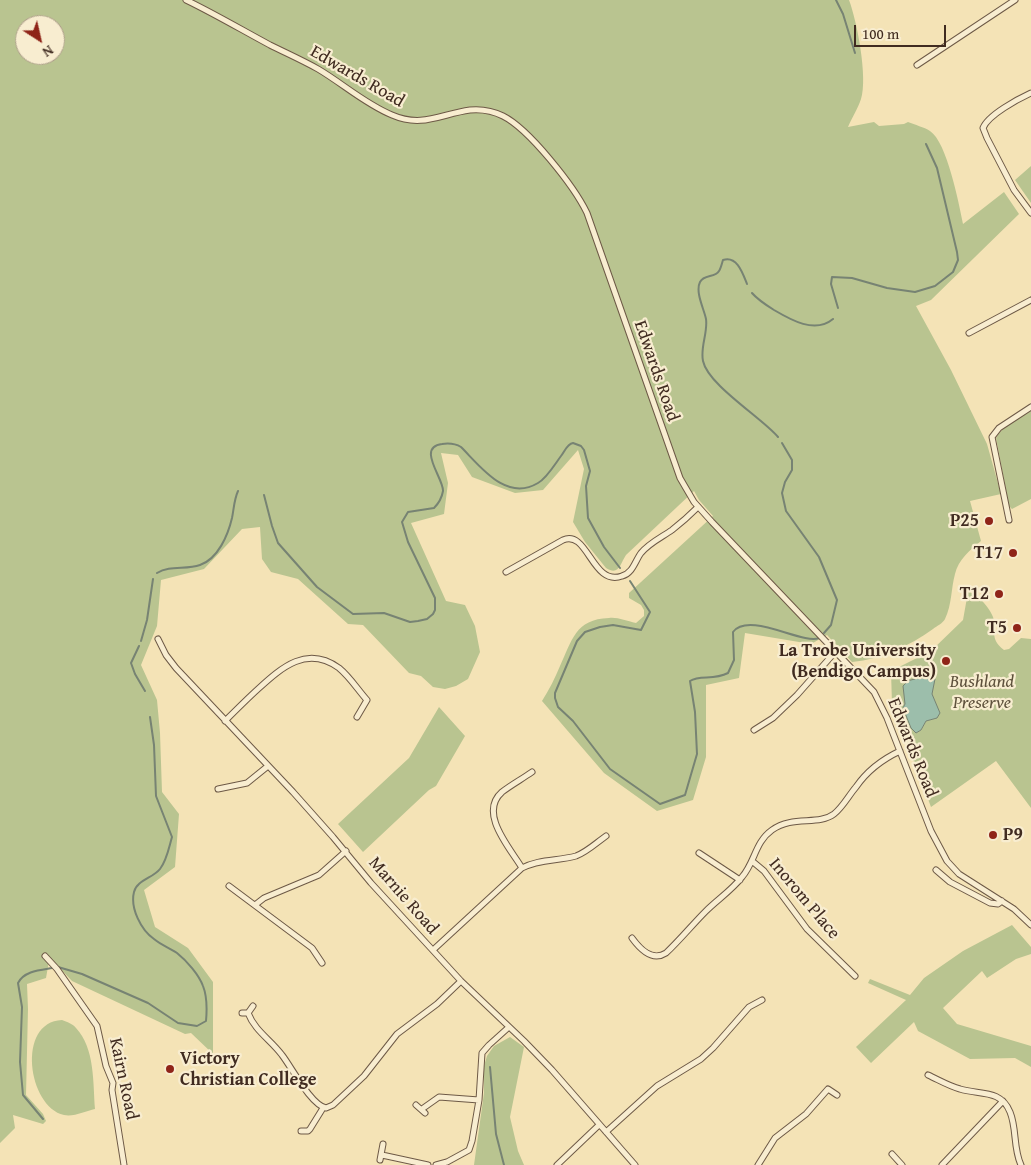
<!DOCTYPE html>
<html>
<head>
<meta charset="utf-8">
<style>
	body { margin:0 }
	#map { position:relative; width:1031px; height:1165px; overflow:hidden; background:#f4e3b6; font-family:"Gentium Book Plus",serif }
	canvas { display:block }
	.north { position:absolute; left:15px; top:15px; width:50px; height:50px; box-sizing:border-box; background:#f8edd0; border:1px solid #ae9f8a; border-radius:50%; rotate:145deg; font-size:14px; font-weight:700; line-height:20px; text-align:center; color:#402b20 }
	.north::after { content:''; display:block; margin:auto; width:18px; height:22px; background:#8f2418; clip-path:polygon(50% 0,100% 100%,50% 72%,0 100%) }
	.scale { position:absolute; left:854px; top:25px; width:92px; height:22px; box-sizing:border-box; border:2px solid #402b20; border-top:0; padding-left:6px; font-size:15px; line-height:18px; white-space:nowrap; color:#402b20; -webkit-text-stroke:4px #f8edd0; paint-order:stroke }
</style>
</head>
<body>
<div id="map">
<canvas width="1031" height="1165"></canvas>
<div class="north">N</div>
<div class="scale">100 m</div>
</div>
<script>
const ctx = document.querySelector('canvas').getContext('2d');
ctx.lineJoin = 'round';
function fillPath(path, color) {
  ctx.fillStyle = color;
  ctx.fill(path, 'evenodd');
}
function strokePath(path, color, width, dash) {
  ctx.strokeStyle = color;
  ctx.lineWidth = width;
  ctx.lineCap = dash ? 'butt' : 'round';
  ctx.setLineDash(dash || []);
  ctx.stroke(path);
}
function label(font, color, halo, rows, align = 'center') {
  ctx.font = font + ' "Gentium Book Plus",serif';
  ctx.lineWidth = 4.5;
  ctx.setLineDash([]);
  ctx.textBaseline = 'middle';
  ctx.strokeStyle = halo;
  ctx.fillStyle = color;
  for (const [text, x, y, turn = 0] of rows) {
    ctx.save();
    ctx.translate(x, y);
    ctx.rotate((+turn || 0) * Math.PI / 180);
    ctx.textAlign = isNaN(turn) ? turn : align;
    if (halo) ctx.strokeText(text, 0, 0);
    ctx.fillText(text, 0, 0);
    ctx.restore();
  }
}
fillPath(new Path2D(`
	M0,0H849C857,21 868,78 861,99C858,108 852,118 848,127L874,122L879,126L904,124L908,122C915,125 924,127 930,131C947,142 959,204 963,224L1004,192L1019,214L931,300L916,306L951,370L987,444L1001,494L970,501L981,541C971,549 958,560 955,574C951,588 952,605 945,619C943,623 937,626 933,629C909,646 882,659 852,662L827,635L811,644L745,633L739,678L706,685V757L693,800L657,811L604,773L542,701C549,690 555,678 560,666C572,641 575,619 609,618C618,617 626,621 636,623L644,616V610L641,605L629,598V593L713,516L699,500L694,491L626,555C620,564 619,576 606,568L585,542L573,522L584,469L578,450L543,490L515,493L472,477L458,455L441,453L448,483L444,514L411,523L446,601L465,605L475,626L480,652L468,679L456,686L445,689L433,687L421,676L409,673L363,625L348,624L298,579L271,572L262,559L260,527L242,529L204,569L161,580L157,626L141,665L157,700L160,733L162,792L179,814L175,867L144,890L155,927L188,948L213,982V1054L191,1033L185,1034L72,981L55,963L49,961L46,978L27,984L28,1009L26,1095L43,1114L46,1121L43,1124L13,1115L15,1128L0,1143ZM25,25H55V55H25Z
	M1031,166V203L1015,180Z
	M1031,411V499L1012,509L1009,506L996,438C1002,426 1020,418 1031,411Z
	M968,592C977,593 990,608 993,617C998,632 988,637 1004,650L1009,649L1021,638L1031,639V808L996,761L931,807L892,704L891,671L931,651L963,620ZM905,704L936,718L926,721L921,730L916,733L911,728L903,708Z
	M439,707L465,736L436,786L429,790L363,852L338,824L409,758Z
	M1012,925L1031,947V954L1016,959L987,978L982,971L943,1008L957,1024L1031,1046V1067L1015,1058L970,1059L918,1031L914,1022L871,1063L856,1047L906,1000L868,983L870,979L910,995L924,978L963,951Z
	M62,1020C67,1022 73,1024 76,1028C95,1048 93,1083 95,1109C86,1111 74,1117 64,1115C28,1107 16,1022 62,1020Z
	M510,1037L524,1047L510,1117L518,1151L524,1165H474L484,1093V1066L487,1056L494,1046Z`), '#b9c490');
const water = new Path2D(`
	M919,678L935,679L932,694L940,713L937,718L926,721L921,730L916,733L911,728L903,708L905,704L903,686L908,681Z`);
fillPath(water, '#9cbeab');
strokePath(water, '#778373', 1);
strokePath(new Path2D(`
	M836,0L843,14L855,53
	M747,284C743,274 737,255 723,260C722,263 721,268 719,271C715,278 704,274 700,282C695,292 704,309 706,319C708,333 700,347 703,361C708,385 762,418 778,437
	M752,293C758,300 766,305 774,310C791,320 815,334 833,319
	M838,308L831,284L832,277L852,278L887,288L915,292L935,286L953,272L958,260L957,252L937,168L926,144
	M782,443L792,460V470L785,482L782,493L786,511L819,557L837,600L831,625L824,633
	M264,495L272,526L278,543L317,587L353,614L384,613L410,622L418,621L427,619L433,614L435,610V598L408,542L402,522L408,512L434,508C438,504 442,497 443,491C444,479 416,447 442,444C449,443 456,444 461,447C481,467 506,502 538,483C547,478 555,464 561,456C565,451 567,444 573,443L581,446L584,450L590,471L586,486L588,518L604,547L620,568
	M157,573C170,565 186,570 200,565C218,559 228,535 232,518C234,508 234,500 238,491
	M630,581L650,612L641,630L613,625L600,627L585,632L577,641L555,693V698L558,707L573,721L610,769L660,804L685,795L697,754L695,712L690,681C700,674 713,681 728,673L734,660L733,632C749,611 803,645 819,638
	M141,641L147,620L153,579
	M139,646L131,663L135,674L145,691
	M58,967L82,974L148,1003L178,1023L197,1026L206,1021C207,1010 207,996 203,986C199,975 187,961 177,953C170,948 161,945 154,939C141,930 130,908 134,892C137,880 153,878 160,869C167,860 169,847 172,837L156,796L154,745L150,717
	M490,1067L496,1134L504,1165
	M43,1119L23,1095L20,1062L22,1007L18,983C24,971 40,970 52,968`), '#778373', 2);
const street = new Path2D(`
	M186,0C215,14 242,30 270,45C286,53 302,60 318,69C342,83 365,104 392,115C422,128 441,114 470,110C481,109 493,111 503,116C529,129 574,186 587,213L680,478L694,502L712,522L874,692L887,718L931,831L947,861L959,874L1014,909L1031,925
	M917,65L1015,0
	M1031,93C1018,99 988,115 983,128L987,138L1014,190L1031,213
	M969,333L1031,300
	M1009,520L992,437L999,428L1031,407
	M506,572L563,540C588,529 592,587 622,576C633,573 635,561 641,553C649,543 662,537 672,530C681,523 690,515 698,507
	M158,639L166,655L176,668L293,792L333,837L371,883L461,981L524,1041L552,1070L635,1165
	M225,721C236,710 247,699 258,689C282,667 307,645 339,668C350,677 358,690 367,700L357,717
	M754,730L773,718L797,695L836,651
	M218,789L247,783L268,766
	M699,853L740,880
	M752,861L764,871L807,929L855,976
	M522,868C510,848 478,813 502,792C511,785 522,779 532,772
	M936,870L950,882L990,903L998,904L1002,901
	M229,886L312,948L322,963
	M255,905L264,898L319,875L346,851
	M632,938C640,949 652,962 666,953C680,940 692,925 706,911C717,900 732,890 742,877C755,862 755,842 772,830C793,815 818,826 834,814C843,807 849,795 856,787C867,771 883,759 900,751
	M433,950L522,868C539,859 558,861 576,856C587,852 596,843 606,836
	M45,956L57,969L97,1026L106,1066L113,1083L112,1090L124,1165
	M242,1013H248L253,1006
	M248,1013C255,1031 271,1040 282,1055C292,1068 311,1105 326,1108L333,1105L364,1076L397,1034L437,1004L461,981
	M928,1075C939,1080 949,1086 960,1089C979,1095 1001,1089 1010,1112C1017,1129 1013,1148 1021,1165
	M416,1105L425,1113
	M422,1109L439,1097L479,1100
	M301,1131H308L310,1129L323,1108
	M606,1132L657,1086L701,1059L713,1048L749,1007L762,1000
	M892,1154L902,1165
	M382,1155L428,1165
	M380,1160L383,1144
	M436,1165L447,1162L469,1150L472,1141L479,1100L482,1053L489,1045L509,1027
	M557,1165L599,1125
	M758,1165L775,1138L806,1114L828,1089L837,1095
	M942,1165L1003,1101`);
strokePath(street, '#6d5946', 7);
strokePath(street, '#f8edd0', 5);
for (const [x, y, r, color] of [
	[989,521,5,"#8f2418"],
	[1013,553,5,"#8f2418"],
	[999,594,5,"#8f2418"],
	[1017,628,5,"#8f2418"],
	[946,661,5,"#8f2418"],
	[993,835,5,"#8f2418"],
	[170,1069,5,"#8f2418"]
]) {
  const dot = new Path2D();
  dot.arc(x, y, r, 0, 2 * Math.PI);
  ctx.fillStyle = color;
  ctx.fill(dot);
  strokePath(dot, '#f8edd0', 2);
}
label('18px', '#402b20', '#f8edd0', [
	["Edwards Road",357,77,30],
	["Edwards Road",656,371,71],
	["Edwards Road",912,748,68],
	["Marnie Road",403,896,49],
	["Inorom Place",804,899,50],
	["Kairn Road",123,1079,78]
]);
label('bold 18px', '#402b20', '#f8edd0', [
	["P25",979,521],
	["T17",1003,553],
	["T12",989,594],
	["T5",1007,628],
	["La Trobe University",936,651],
	["(Bendigo Campus)",936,672],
	["P9",1003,835,"left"],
	["Victory",180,1059,"left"],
	["Christian College",180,1080,"left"]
], 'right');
label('italic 18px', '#5e513c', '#f8edd0', [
	["Bushland",982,682],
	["Preserve",982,703]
]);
</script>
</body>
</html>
